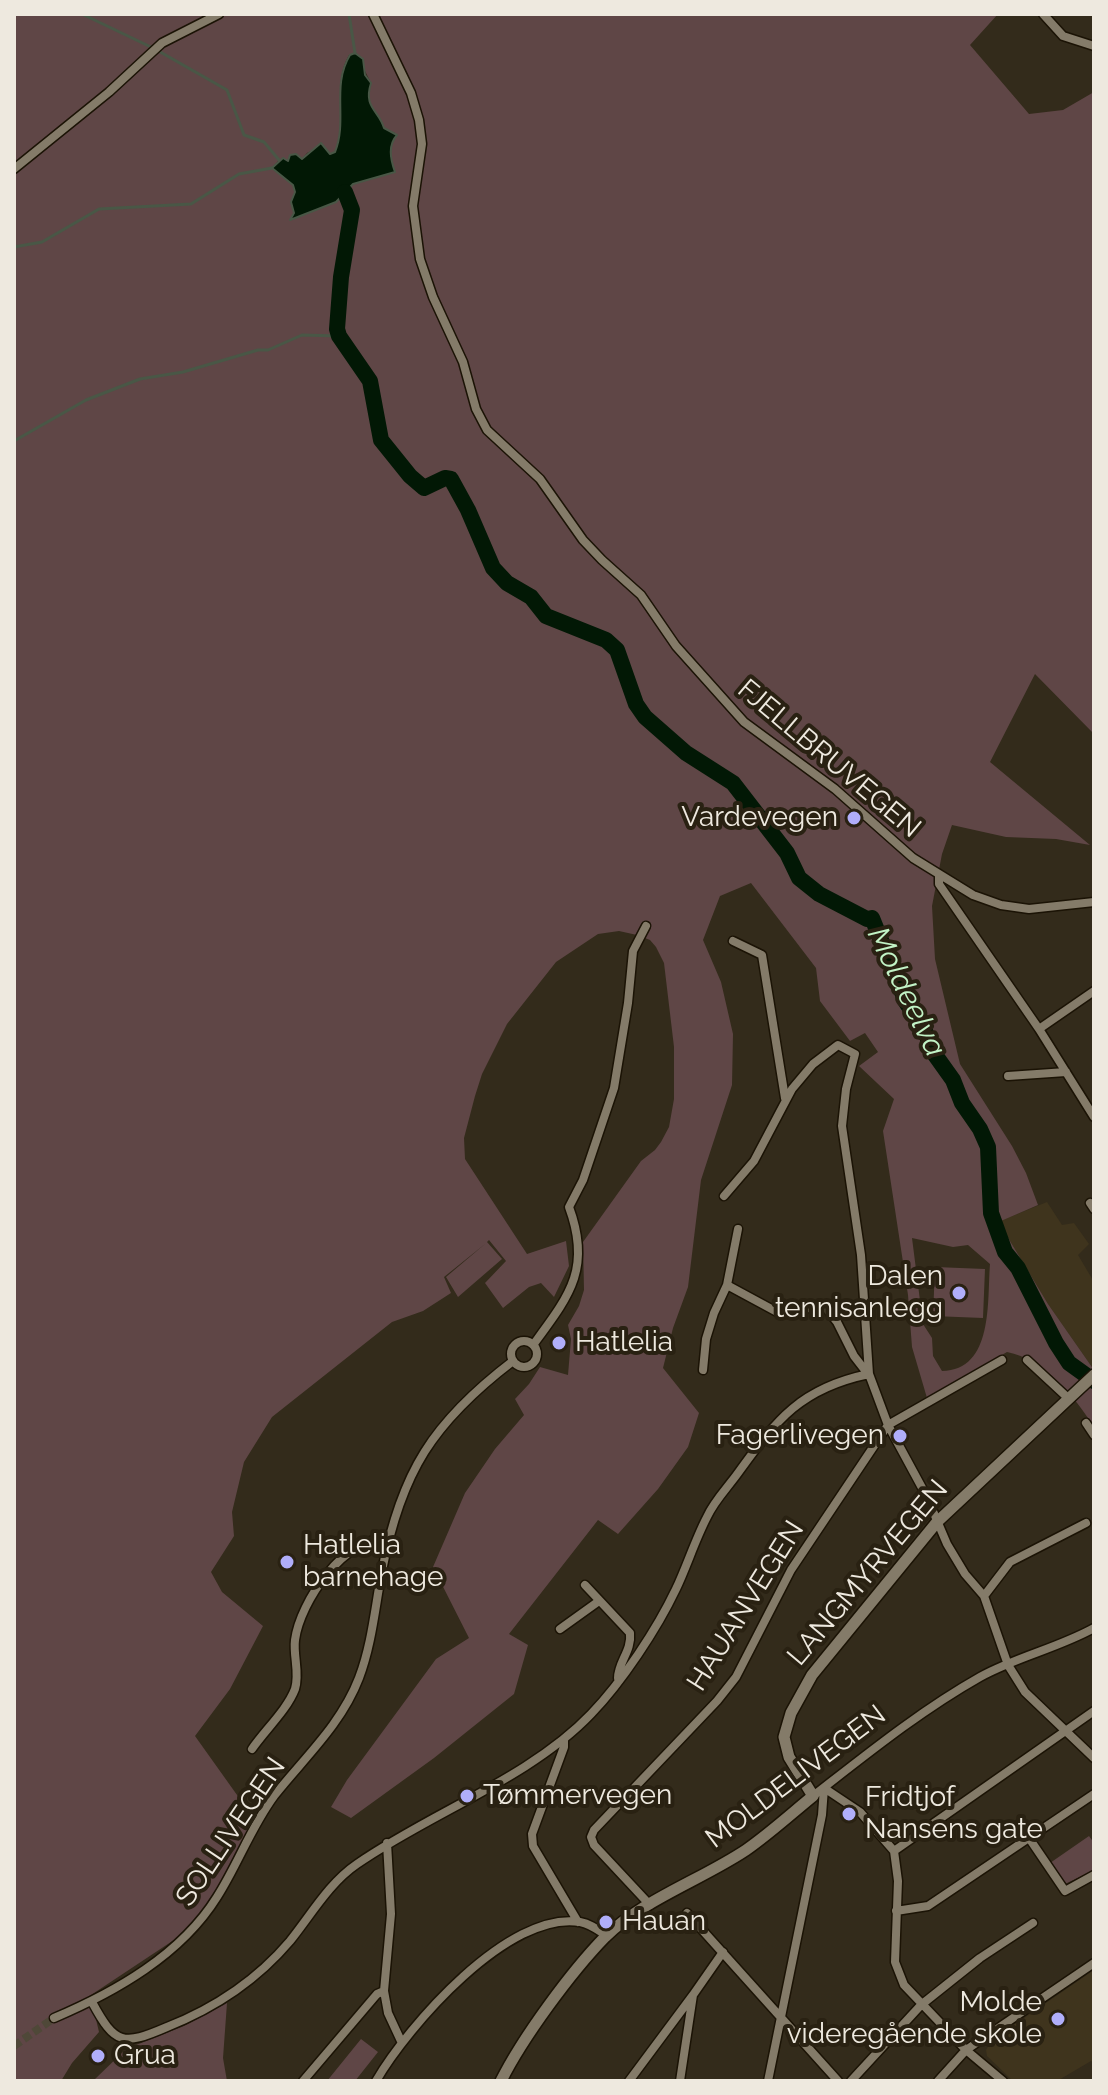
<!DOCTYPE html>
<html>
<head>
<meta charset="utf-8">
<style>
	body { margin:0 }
	#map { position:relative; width:1108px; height:2095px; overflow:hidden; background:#332b1b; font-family:Raleway,sans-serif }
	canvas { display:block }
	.frame { position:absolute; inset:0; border:16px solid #eee9df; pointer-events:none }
</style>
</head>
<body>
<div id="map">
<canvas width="1108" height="2095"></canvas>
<div class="frame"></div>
</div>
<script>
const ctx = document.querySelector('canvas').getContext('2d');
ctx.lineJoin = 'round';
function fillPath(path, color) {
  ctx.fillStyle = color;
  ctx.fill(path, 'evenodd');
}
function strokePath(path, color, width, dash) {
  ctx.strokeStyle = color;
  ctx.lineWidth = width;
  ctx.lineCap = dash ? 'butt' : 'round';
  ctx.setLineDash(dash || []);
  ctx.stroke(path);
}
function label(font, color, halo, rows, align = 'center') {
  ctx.font = font + ' Raleway,sans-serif';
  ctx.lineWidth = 8;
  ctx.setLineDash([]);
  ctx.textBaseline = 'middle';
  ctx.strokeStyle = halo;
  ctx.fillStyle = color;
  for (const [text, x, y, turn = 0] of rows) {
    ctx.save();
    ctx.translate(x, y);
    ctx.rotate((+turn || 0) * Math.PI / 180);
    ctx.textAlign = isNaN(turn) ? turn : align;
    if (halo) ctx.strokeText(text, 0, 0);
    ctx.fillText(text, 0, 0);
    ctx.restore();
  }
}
fillPath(new Path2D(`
	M1047,1202L1062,1225L1074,1223L1089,1244L1078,1255L1094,1282V1370L1048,1304L1001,1226L1000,1221Z
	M1094,1970V2063L1091,2061L1057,2081H1013L987,2056L986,2050L992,2040Z`), '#3f341d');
fillPath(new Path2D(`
	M14,14H998L970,45L1029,114L1063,110L1094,92V734L1035,674L990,762L1090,845L1056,839L1006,837L952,825L942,854L932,906L935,959L960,1064L1012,1146L1026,1173L1038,1205L1001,1221V1226L1048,1304L1094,1370V1427C1075,1397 1044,1359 1007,1352L927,1398L912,1347L908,1295L883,1131L894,1099L859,1066L878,1052L865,1033L850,1041L820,1001L816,968L751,883L720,896L703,940L721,982L733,1034L732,1085L701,1180L688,1287L673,1328L663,1368L699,1413L688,1447L658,1489L618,1534L598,1520L509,1634L528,1645L514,1694L434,1758L351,1818L331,1807L347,1780L436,1659L469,1638L433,1567L465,1493L495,1449L524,1415L515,1399L529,1384L540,1367L568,1375L571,1339L568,1325L579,1306L584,1290L583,1242L641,1161L655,1150L661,1142L669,1127L674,1099V1047L664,963L656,947L650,940L637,935L619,931L598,934L556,962L507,1024L482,1074L475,1096L464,1138L465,1159L527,1254L566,1241L569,1266L554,1297L541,1283L529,1287L503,1308L485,1283L506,1261L489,1240L487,1242L502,1259L458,1297L446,1277L485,1244L444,1277L451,1293L423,1311L392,1322L272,1417L244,1462L232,1512L234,1536L211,1572L222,1592L263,1626L230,1689L195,1736L252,1816L235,1865L192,1928L85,1999L95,2015L99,2032L72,2063L61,2081H14ZM356,53L371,83C363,110 379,109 384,128L395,133L391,141V161L365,180L353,184L340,198L291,218L294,213L291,202L295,192L293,185L272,168L279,160L288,162L302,159L307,153L317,148L331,154L335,152C348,121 331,86 349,55ZM912,1238L953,1247L968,1245L990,1264C987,1301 994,1370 942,1371L933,1356L932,1338L923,1324Z
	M935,1267L985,1269L983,1318L933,1316Z
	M1089,1836L1094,1843V1870L1065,1884L1050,1863Z
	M227,2003L223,2058L227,2081H93L126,2049L184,2026Z
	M361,2039L378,2052L355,2081H327Z`), '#5f4646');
const water = new Path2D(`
	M355,53L363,59L365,75L371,83C363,108 379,110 384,128L397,135C388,145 390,158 395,172L353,184L336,202L290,220L294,213L291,202L295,192L293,185L272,168L283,158L288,161L290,155L296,154L302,159L321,143L330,154L335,152C348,120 331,86 350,55Z`);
fillPath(water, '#021805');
strokePath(water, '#495746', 2);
strokePath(new Path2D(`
	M82,14L155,49L227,90L244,135L264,142L279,160
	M349,14L355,53
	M14,247L42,242L99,209L191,204L239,174L272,168
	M14,441L86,400L140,379L183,372L258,350H268L302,335L339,336`), '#495746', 3);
strokePath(new Path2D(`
	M345,192L352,210L341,277L337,329L339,336L370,381L381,440L410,476L424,488L445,478L451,479L468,510L493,568L507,583L531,597L546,616L606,640L617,650L636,704L645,717L686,753L733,783L787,853L799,878L819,894L867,919L872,918L906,1002L925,1031L933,1052L953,1080L962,1103L980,1129L988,1147L991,1213L1005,1252L1018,1268L1056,1343L1069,1363L1094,1381`), '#021805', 16);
strokePath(new Path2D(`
	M14,2046L54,2018`), '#4f4838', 8, [8, 4]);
const street = new Path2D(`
	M373,14L411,93L419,120L422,144L413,206L420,259L433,297L463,362L476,409L487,430L540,479L583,540L602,560L641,595L676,646L744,722L835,789L913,858L973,895L1001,905L1029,909L1094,902
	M1043,14L1063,36L1094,46
	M14,169L109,92L162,43L219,14
	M939,875V884L1039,1029L1094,1117
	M733,941L762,955L785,1098
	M1039,1029L1094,991
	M1008,1076L1066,1072
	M724,1196L754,1161L792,1089L813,1064L838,1045L855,1054L846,1089L842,1126L861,1255L869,1374
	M1090,1203L1094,1209
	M727,1285L777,1312L787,1313L817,1306L826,1308L837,1322L854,1356L868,1374
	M511 1354a13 13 0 1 1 26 0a13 13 0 1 1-26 0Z
	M533,1345C569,1296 592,1269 569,1207L583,1180L614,1088L628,1003L633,951L646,926
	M1027,1360L1068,1398
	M703,1370L706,1339L714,1313L727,1285L738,1229
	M1086,1423L1094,1435
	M585,1585L630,1633C632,1651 618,1662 618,1678
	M984,1596L1010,1562L1086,1523
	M560,1629L599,1601
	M564,1739V1747L532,1834L533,1846L578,1922
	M252,1749C265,1730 287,1710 295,1689C300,1673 293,1656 295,1640C300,1602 345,1535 388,1539
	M813,1796C867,1754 920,1711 980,1677C1016,1657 1058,1648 1094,1628
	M1029,1838L1065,1891L1094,1875
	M387,1843L391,1914L384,1991L388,2013L401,2041
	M894,1851L1094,1711
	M650,1905L594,1845L591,1837L594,1830L717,1701L736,1677L791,1570L888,1425L1002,1360
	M896,1911L928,1906L1094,1794
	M687,1913L838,2081
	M92,2002C115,2045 123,2046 167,2027C215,2008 257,1980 290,1941C311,1915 329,1883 357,1864C430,1813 530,1778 591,1714C622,1682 657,1629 676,1589C687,1566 695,1540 707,1517C714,1501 728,1487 738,1473C777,1419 801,1388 869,1374L888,1425L927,1497L947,1544L965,1574L984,1596L1008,1665L1025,1692L1094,1758
	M54,2018C115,1992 181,1955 217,1897C238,1864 251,1827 274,1796C304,1758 341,1725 359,1678C372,1644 375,1607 382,1571C401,1472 433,1422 513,1361
	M303,2081L377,1994L384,1991
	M376,2081C408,2026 509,1910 580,1922C591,1924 598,1930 607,1936
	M629,2081L693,1995
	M680,2081L693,1995L723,1952
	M768,2081L822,1815L824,1788L860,1812L894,1851L898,1881L895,1962L904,1985L966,2050L1003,2081
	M851,2081L921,2005L980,1958L1033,1923
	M938,2081L966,2050L1094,1963`);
const secondary = new Path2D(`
	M501,2081C523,2037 571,1972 605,1937C644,1899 701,1880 746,1850C769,1834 791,1814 813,1796L789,1757L784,1737L791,1713L812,1675L937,1522L1094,1375`);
strokePath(street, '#1b1305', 11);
strokePath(secondary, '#1b1305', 14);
strokePath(street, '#847b69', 8);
strokePath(secondary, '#847b69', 11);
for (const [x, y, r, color] of [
	[854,818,8,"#b0aefa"],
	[959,1293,8,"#b0aefa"],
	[559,1343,8,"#b0aefa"],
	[900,1436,8,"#b0aefa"],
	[287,1562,8,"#b0aefa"],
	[467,1796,8,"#b0aefa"],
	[849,1814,8,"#b0aefa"],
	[606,1922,8,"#b0aefa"],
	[1058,2019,8,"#b0aefa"],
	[98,2056,8,"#b0aefa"]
]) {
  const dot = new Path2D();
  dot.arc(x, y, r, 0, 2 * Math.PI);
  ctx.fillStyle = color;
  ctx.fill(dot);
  strokePath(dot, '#292112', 3);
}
label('28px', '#eee9df', '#292112', [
	["FJELLBRUVEGEN",829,759,40],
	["LANGMYRVEGEN",868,1573,-50],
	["HAUANVEGEN",746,1606,-58],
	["MOLDELIVEGEN",796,1777,-37],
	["SOLLIVEGEN",231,1832,-56]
]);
label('28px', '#eee9df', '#292112', [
	["Vardevegen",838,818,"right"],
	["Dalen",943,1277,"right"],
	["tennisanlegg",943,1309,"right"],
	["Hatlelia",575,1343],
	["Fagerlivegen",884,1436,"right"],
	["Hatlelia",303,1546],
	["barnehage",303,1578],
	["Tømmervegen",483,1796],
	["Fridtjof",865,1798],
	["Nansens gate",865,1830],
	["Hauan",622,1922],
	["Molde",1042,2003,"right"],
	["videregående skole",1042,2035,"right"],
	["Grua",114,2056]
], 'left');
label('italic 30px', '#c2f3c6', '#292112', [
	["Moldeelva",906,992,64]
]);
</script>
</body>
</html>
